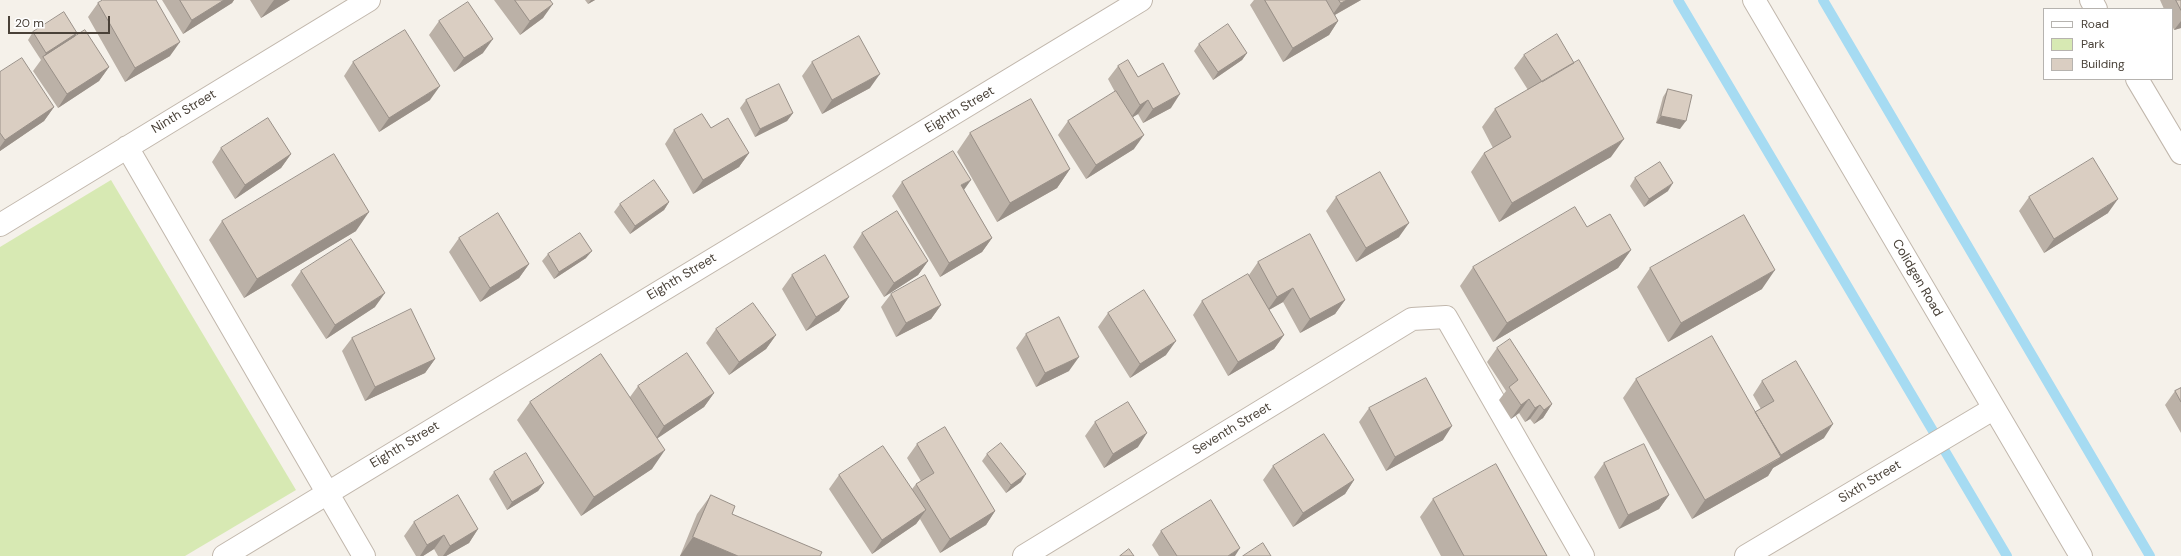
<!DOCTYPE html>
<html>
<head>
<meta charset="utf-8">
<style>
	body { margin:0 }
	#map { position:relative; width:2181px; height:556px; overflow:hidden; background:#f5f1ea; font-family:"DM Sans",sans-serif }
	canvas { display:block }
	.legend { position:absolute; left:2043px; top:8px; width:130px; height:72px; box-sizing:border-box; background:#fff; border:1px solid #b6b3af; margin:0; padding:5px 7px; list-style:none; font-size:12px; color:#494138 }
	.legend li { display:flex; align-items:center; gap:8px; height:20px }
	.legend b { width:20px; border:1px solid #b6b3af }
	.scale { position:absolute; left:8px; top:16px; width:102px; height:18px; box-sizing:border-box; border:2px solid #494138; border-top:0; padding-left:5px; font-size:12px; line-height:14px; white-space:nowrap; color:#494138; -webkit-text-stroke:3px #fff; paint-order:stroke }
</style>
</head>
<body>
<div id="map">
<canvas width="2181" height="556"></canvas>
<ul class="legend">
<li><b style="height:5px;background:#fff"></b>Road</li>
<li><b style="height:11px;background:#d7e9b3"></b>Park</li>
<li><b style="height:11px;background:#dacec2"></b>Building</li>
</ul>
<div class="scale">20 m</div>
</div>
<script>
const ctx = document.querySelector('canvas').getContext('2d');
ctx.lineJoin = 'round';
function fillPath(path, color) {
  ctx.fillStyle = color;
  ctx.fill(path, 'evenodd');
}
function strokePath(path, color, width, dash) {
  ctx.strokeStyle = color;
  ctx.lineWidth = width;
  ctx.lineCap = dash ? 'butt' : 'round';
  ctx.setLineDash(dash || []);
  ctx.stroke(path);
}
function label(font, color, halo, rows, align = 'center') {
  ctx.font = font + ' "DM Sans",sans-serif';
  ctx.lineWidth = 3;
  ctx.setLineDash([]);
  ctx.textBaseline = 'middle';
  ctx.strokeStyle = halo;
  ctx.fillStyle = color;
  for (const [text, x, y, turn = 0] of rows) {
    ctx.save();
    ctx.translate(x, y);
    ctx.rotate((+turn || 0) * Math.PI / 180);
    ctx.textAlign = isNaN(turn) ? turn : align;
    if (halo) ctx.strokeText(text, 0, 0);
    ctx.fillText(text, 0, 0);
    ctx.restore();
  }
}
fillPath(new Path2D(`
	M111,180L296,490L185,556H0V247Z`), '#d7e9b3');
strokePath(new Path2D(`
	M1678,0L2007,556
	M1823,0L2150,556`), '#a6dbf2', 10);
const minor = new Path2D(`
	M1754,0L2081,556
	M2091,0L2096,9
	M2137,79L2181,153
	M127,147L364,556
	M0,225L369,0
	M224,556L1141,0
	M1024,556L1412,319L1446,317L1583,556
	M1746,556L1993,409`);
strokePath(minor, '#c1b7ac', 24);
strokePath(minor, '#fff', 22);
fillPath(new Path2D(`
	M162,0H234L232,3L183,34Z
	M250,0H290L261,18Z
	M494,0H550L543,18L520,35Z
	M585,0H595L588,4Z
	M1254,0H1361L1335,15L1338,21L1329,35L1283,62L1250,5Z
	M2160,0H2181V28L2174,30L2172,25V9H2164Z
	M98,3L170,56L125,82L88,17Z
	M439,21L483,53L454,72L429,35Z
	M33,32L77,33L75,36L109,67L99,81L58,108L33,71L41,60L28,40Z
	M1199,44L1247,53L1242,60L1213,80L1194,51Z
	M1524,55L1611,157L1499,222L1471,172L1484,153L1493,148L1482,127L1495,109L1528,90L1514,68Z
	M353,62L430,100L379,132L344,76Z
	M812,62L870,88L822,114L802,76Z
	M1118,66L1138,77L1171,108L1143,123L1138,114L1132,117L1134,149L1086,179L1058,135L1068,121L1115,92L1108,79Z
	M0,72L54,107L44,121L0,151Z
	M1668,89L1680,129L1656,123L1663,97Z
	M746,100L793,113L787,121L755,137L740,108Z
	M711,128L749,153L739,167L693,194L665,144L674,130Z
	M970,133L1070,169L1057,188L997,222L957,152Z
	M221,148L291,154L281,168L235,199L212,162Z
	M1635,178L1668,191L1644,207L1630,186Z
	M902,182L964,190L992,238L982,252L940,277L892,196Z
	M1336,197L1399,237L1356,262L1326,211Z
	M2029,197L2108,213L2044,253L2019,211Z
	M669,202L664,210L630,234L614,212L620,204Z
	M222,221L356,231L244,298L209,240Z
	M862,233L928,261L918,275L884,297L853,247Z
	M459,238L529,264L519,278L480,302L449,252Z
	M1631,250L1618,268L1493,342L1460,286L1473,267Z
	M548,254L586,258L554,279L542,261Z
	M1258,262L1345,300L1335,314L1300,333L1283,302L1269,310L1284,335L1274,349L1228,376L1193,315L1202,301L1249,275Z
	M1650,268L1762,289L1668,342L1637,287Z
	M301,271L375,307L326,339L291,285Z
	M792,275L849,297L839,311L806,331L782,289Z
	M891,294L941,305L931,319L896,337L881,307Z
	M1108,313L1166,355L1130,378L1098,327Z
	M716,329L776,335L766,349L729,375L706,343Z
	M1026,334L1069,371L1036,387L1016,348Z
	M352,338L435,359L425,373L365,401L342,351Z
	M1497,348L1552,404L1543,418L1534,424L1530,419L1525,422L1519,413L1511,419L1499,400L1506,391L1487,362Z
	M1636,379L1755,412L1761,409L1753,395L1762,381L1824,438L1773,468L1768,476L1692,519L1623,398Z
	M638,386L714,393L704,407L657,438L652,469L581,516L517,420L530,402L630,397Z
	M2181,388V433L2165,405L2175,391Z
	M1369,408L1443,440L1386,471L1359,422Z
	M1095,422L1138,447L1104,468L1085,436Z
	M917,444L995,511L986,525L940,553L920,519L916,524L872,554L829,489L839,475L912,489L916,484L921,481L907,458Z
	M987,454L1021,482L1006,493L982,461Z
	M1604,463L1669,495L1659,509L1619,529L1594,477Z
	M1273,466L1354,480L1345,494L1293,527L1263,480Z
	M494,472L544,483L538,491L507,510L489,479Z
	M711,495L732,514L820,556H680L697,514Z
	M1433,499L1547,556H1441L1420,517Z
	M414,522L478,529L469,543L446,556H438L434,549L423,556H416L404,536Z
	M1161,531L1235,556H1159L1152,545Z`), '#bbb1a7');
fillPath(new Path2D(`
	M224,0H234L232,3L183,34L192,20Z
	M274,0H290L261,18Z
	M591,0H595L588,4Z
	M1347,0H1361L1331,17L1341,3Z
	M553,4L543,18L520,35L530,21Z
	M1338,21L1329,35L1283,62L1293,48Z
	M2181,21V28L2174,30Z
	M77,33L72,40L44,57L46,53Z
	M493,39L483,53L454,72L464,58Z
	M180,42L170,56L125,82L135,68Z
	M1247,53L1242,60L1213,80L1218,72Z
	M109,67L99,81L58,108L67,94Z
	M880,74L870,88L822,114L832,100Z
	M440,86L430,100L379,132L389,118Z
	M1180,94L1171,108L1143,123L1153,109Z
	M1148,100L1138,114L1130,119L1140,105Z
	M54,107L44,121L0,151V147L5,140Z
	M793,113L787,121L755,137L760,129Z
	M1661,116L1686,121L1680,129L1656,123Z
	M1144,135L1134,149L1086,179L1096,165Z
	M1624,139L1611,157L1499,222L1512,203Z
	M749,153L739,167L693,194L703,180Z
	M291,154L281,168L235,199L245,185Z
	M1070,169L1057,188L997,222L1010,203Z
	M971,180L961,194V185Z
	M1673,183L1668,191L1644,207L1649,199Z
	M2118,199L2108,213L2044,253L2054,239Z
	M669,202L664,210L630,234L635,226Z
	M369,212L356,231L244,298L257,279Z
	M1409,223L1399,237L1356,262L1366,248Z
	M992,238L982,252L940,277L949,263Z
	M1631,250L1618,268L1493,342L1507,323Z
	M592,251L586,258L554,279L559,272Z
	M928,261L918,275L884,297L894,283Z
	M529,264L519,278L480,302L490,288Z
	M1775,270L1762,289L1668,342L1681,323Z
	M1293,288L1283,302L1267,311L1277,297Z
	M385,293L375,307L326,339L335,325Z
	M849,297L839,311L806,331L816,317Z
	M1345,300L1335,314L1300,333L1310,319Z
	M941,305L931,319L896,337L906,323Z
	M776,335L766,349L729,375L739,362Z
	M1284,335L1274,349L1228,376L1238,362Z
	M1176,341L1166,355L1130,378L1140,364Z
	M1079,357L1069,371L1036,387L1045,373Z
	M435,359L425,373L365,401L375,387Z
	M714,393L704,407L655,440L664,426Z
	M1529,399L1519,413L1511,419L1521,405Z
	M1552,404L1543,418L1534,424L1544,410Z
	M1540,405L1530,419L1525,422L1535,408Z
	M1833,424L1824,438L1773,468L1768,476L1692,519L1705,500L1779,459L1781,455Z
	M1452,426L1443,440L1386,471L1395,457Z
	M1147,433L1138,447L1104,468L1113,454Z
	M665,450L652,469L581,516L594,497Z
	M1026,474L1021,482L1006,493L1011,485Z
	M1354,480L1345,494L1293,527L1303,513Z
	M544,483L538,491L507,510L512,502Z
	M1669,495L1659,509L1619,529L1628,515Z
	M926,510L916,524L872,554L882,540Z
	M995,511L986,525L940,553L950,539Z
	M478,529L469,543L446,556H443L450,546Z
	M444,535L434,549L423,556H420L427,545Z
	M693,537L738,556H680Z
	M1240,548L1235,556H1228Z`), '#999088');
const building = new Path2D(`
	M103,0H156L180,42L135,68L98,3Z
	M180,0H224L192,20Z
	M515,0H550L553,4L530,21Z
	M1265,0H1326L1338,21L1293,48Z
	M1339,0H1347L1341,3Z
	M2176,0H2181V10Z
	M468,2L493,39L464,58L439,21Z
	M64,12L77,33L46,53L33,32Z
	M1228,24L1247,53L1218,72L1199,44Z
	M85,30L109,67L67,94L43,57Z
	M405,30L440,86L389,118L353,62Z
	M1557,34L1574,63L1542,82L1524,55Z
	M859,36L880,74L832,100L812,62Z
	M22,58L54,107L5,140L0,133V72Z
	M1128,60L1138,77L1163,63L1180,94L1153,109L1148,100L1140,105L1118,66Z
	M1579,60L1624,139L1512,203L1484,153L1511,137L1495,109Z
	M779,84L793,113L760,129L746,100Z
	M1668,89L1692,95L1686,121L1661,116Z
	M1116,91L1144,135L1096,165L1068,121Z
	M1031,99L1070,169L1010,203L970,133Z
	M702,114L711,128L728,118L749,153L703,180L674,130Z
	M268,118L291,154L245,185L221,148Z
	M953,151L971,180L961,185L992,238L949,263L902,182Z
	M334,154L369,212L257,279L222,221Z
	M2093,158L2118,199L2054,239L2029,197Z
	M1660,162L1673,183L1649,199L1635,178Z
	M1380,172L1409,223L1366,248L1336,197Z
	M654,180L669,202L635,226L620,204Z
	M1575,207L1587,227L1610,214L1631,250L1507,323L1473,267Z
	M897,211L928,261L894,283L862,233Z
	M498,213L529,264L490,288L459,238Z
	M1744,215L1775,270L1681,323L1650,268Z
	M580,233L592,251L559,272L548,254Z
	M1310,234L1345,300L1310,319L1293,288L1277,297L1258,262Z
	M351,239L385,293L335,325L301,271Z
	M825,255L849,297L816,317L792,275Z
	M1248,274L1284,335L1238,362L1202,301Z
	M925,275L941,305L906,323L891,294Z
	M1144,290L1176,341L1140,364L1108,313Z
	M753,303L776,335L739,362L716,329Z
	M411,309L435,359L375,387L352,338Z
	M1059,317L1079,357L1045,373L1026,334Z
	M1712,336L1781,457L1705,500L1636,379Z
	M1510,339L1552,404L1544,410L1540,405L1535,408L1529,399L1521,405L1509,387L1518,380L1497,348Z
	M687,353L714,393L664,426L638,386Z
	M601,354L665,450L594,497L530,402Z
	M1796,361L1833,424L1781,455L1755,412L1774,401L1762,381Z
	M1426,378L1452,426L1395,457L1369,408Z
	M2181,388V402L2175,391Z
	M1128,402L1147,433L1113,454L1095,422Z
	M945,427L995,511L950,539L916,484L934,473L917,444Z
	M1324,434L1354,480L1303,513L1273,466Z
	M1001,443L1026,474L1011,485L987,454Z
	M1644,444L1669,495L1628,515L1604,463Z
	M883,446L926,510L882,540L839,475Z
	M526,453L544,483L512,502L494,472Z
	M1496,464L1547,556H1464L1433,499Z
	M458,495L478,529L450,546L444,535L427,545L414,522Z
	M711,495L735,506L732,514L822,552L820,556H738L693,537Z
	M1211,500L1240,548L1228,556H1177L1161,531Z
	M1263,543L1271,556H1243Z
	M1129,549L1134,556H1120Z`);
fillPath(building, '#dacec2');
strokePath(building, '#999088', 1);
label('13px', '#494138', '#fff', [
	["Eighth Street",960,110,-31],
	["Ninth Street",184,112,-31],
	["Eighth Street",682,277,-31],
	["Colidgen Road",1917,278,60],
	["Seventh Street",1232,429,-31],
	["Eighth Street",405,445,-31],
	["Sixth Street",1870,482,-31]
]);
</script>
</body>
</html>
